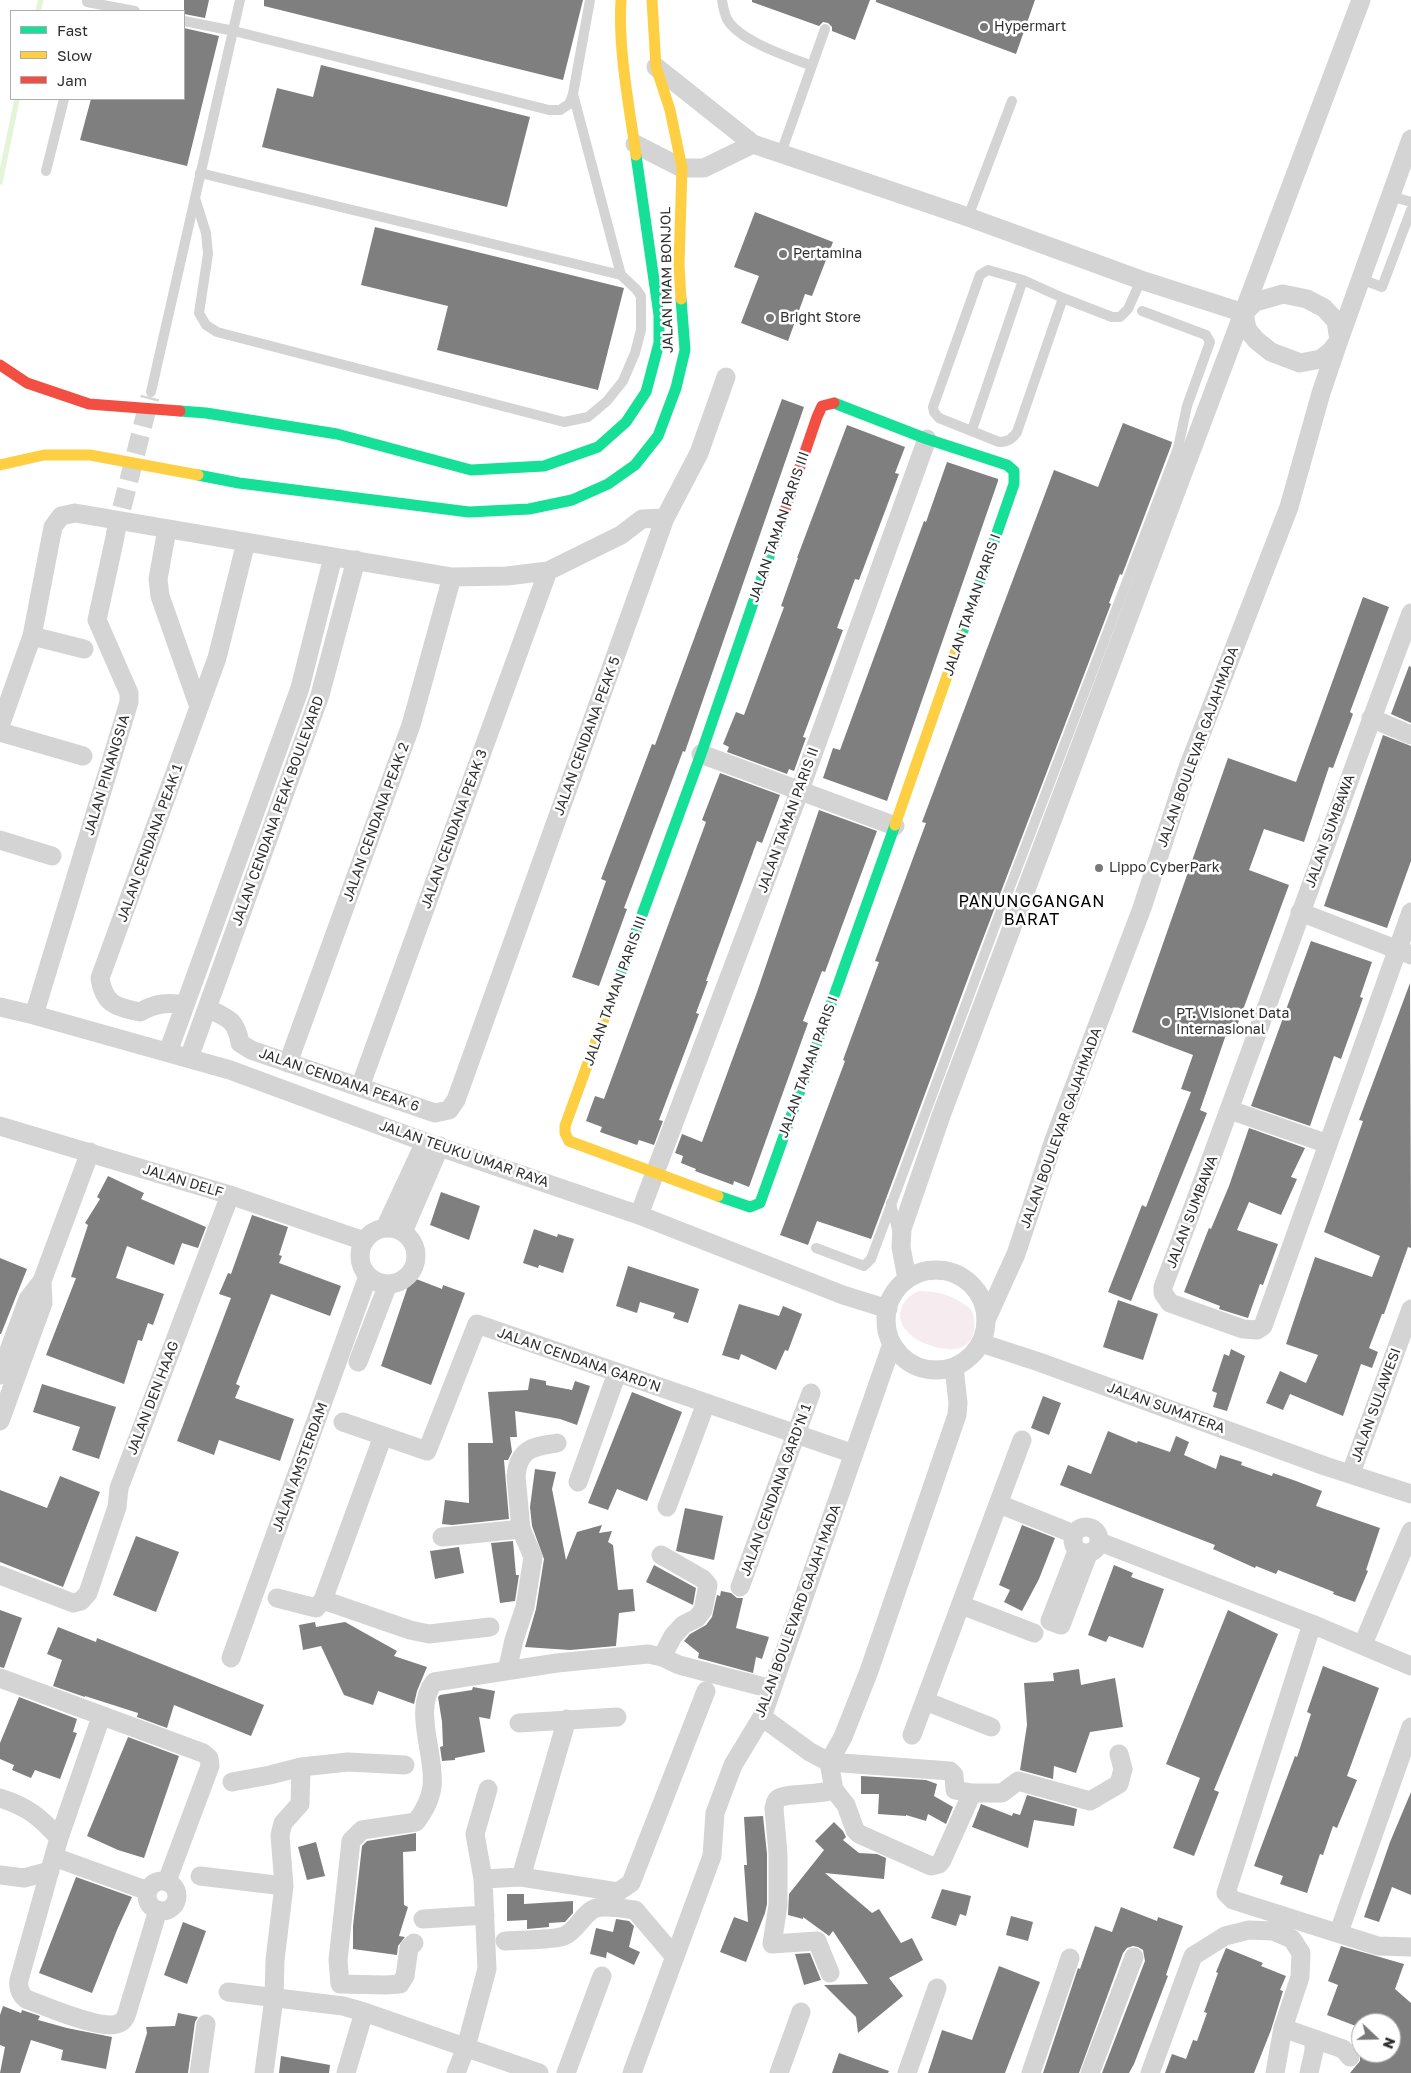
<!DOCTYPE html>
<html>
<head>
<meta charset="utf-8">
<style>
	body { margin:0 }
	#map { position:relative; width:1411px; height:2073px; overflow:hidden; background:#fff; font-family:"Golos Text",sans-serif }
	canvas { display:block }
	.legend { position:absolute; left:10px; top:10px; width:175px; height:90px; box-sizing:border-box; background:#fff; border:1px solid #acacac; margin:0; padding:6px 9px; list-style:none; font-size:15px; color:#2f2f2f }
	.legend li { display:flex; align-items:center; gap:10px; height:25px }
	.legend b { width:25px; border:1px solid #acacac }
	.north { position:absolute; left:1351px; top:2013px; width:50px; height:50px; box-sizing:border-box; background:#fff; border:1px solid #acacac; border-radius:50%; rotate:111deg; font-size:14px; font-weight:700; line-height:20px; text-align:center; color:#2f2f2f }
	.north::after { content:''; display:block; margin:auto; width:18px; height:22px; background:#787878; clip-path:polygon(50% 0,100% 100%,50% 72%,0 100%) }
</style>
</head>
<body>
<div id="map">
<canvas width="1411" height="2073"></canvas>
<ul class="legend">
<li><b style="height:6px;background:#16e098"></b>Fast</li>
<li><b style="height:6px;background:#ffcf43"></b>Slow</li>
<li><b style="height:6px;background:#f24e42"></b>Jam</li>
</ul>
<div class="north">N</div>
</div>
<script>
const ctx = document.querySelector('canvas').getContext('2d');
ctx.lineJoin = 'round';
function fillPath(path, color) {
  ctx.fillStyle = color;
  ctx.fill(path, 'evenodd');
}
function strokePath(path, color, width, dash) {
  ctx.strokeStyle = color;
  ctx.lineWidth = width;
  ctx.lineCap = dash ? 'butt' : 'round';
  ctx.setLineDash(dash || []);
  ctx.stroke(path);
}
function label(font, color, halo, rows, align = 'center') {
  ctx.font = font + ' "Golos Text",sans-serif';
  ctx.lineWidth = 5;
  ctx.setLineDash([]);
  ctx.textBaseline = 'middle';
  ctx.strokeStyle = halo;
  ctx.fillStyle = color;
  for (const [text, x, y, turn = 0] of rows) {
    ctx.save();
    ctx.translate(x, y);
    ctx.rotate((+turn || 0) * Math.PI / 180);
    ctx.textAlign = isNaN(turn) ? turn : align;
    if (halo) ctx.strokeText(text, 0, 0);
    ctx.fillText(text, 0, 0);
    ctx.restore();
  }
}
fillPath(new Path2D(`
	M919,1291C940,1291 954,1296 971,1309C978,1323 975,1347 955,1349C935,1351 898,1337 900,1313C902,1302 909,1295 919,1291Z`), '#f6ecf0');
strokePath(new Path2D(`
	M38,11L41,0
	M0,182L17,99`), '#e4f4d8', 5.5);
fillPath(new Path2D(`
	M184,0H209L205,18L184,14Z
	M264,0H583L563,80L264,6Z
	M752,0H870L855,40L832,31V27L828,23L823,22L819,26L752,2Z
	M876,0H1035L1016,54L876,2Z
	M184,28L219,36L187,166L80,140L91,99H184Z
	M321,65L530,117L507,207L262,147L277,88L313,97Z
	M755,212L833,242L812,296L805,294L788,341L741,323L759,276L734,267Z
	M375,227L624,288L598,390L437,350L448,306L361,285Z
	M782,399L804,407L687,746L685,752L683,751L624,908L627,909L599,986L572,977L606,881L601,879L652,744L655,745Z
	M1123,423L1172,442L1171,446L1122,575L1120,574L1109,603L1111,604L971,970L871,1239L817,1221L808,1245L780,1235L845,1061L843,1060L879,962L875,961L926,823L922,822L1054,470L1098,487Z
	M847,425L905,447L895,473L899,474L859,580L855,579L837,628L843,630L803,737L806,738L794,771L789,769L787,774L727,752L729,747L723,744L736,712L744,715L784,607L781,606L798,558H797Z
	M947,462L998,479V481L887,801L823,778L833,748L840,750L924,521L926,522Z
	M1363,597L1389,607L1350,712L1353,714L1333,768L1329,767L1304,842L1264,829L1249,870L1289,885L1237,1026L1230,1023L1200,1110L1207,1113L1131,1301L1108,1292L1142,1205L1146,1207L1191,1092L1181,1089L1193,1055L1132,1032L1228,758L1296,782Z
	M1409,666L1411,667V723L1391,714Z
	M1383,735L1411,746V861L1387,928L1324,906Z
	M720,773L780,795L762,843L757,841L706,981H708L696,1013L699,1014L659,1120L663,1121L654,1145L639,1140L637,1145L600,1132L602,1127L586,1121L595,1096L604,1099L706,822L702,820Z
	M819,810L877,831L825,972L822,971L803,1021L808,1023L749,1187L734,1181L733,1185L695,1171L696,1169L681,1163L683,1156L675,1153L682,1134L702,1142L757,992Z
	M1311,941L1372,962L1360,997L1363,998L1341,1059L1334,1056L1310,1126L1251,1106Z
	M1410,983L1411,1248L1408,1247L1384,1314H1382L1369,1348L1378,1352L1372,1368L1361,1364L1343,1416L1290,1394L1283,1410L1266,1403L1280,1371L1306,1383L1318,1355L1286,1344L1315,1257L1372,1277L1380,1256L1324,1232L1363,1121L1359,1120Z
	M1249,1128L1305,1148L1291,1177L1297,1179L1281,1215L1249,1202L1237,1230L1278,1244L1263,1285L1260,1284L1248,1318L1219,1309L1220,1306L1184,1292L1209,1228L1211,1229L1229,1186Z
	M108,1176L144,1193L141,1199L206,1227L198,1248L182,1243L174,1265L127,1246L116,1278L164,1294L153,1325L148,1323L142,1341L138,1340L124,1384L46,1355L76,1278L71,1277L88,1225L85,1223L100,1199L97,1197Z
	M441,1192L480,1206L469,1240L430,1225Z
	M252,1215L288,1227L279,1255L282,1256L279,1263L341,1286L330,1316L271,1294L236,1384L240,1386L235,1398L294,1419L280,1461L219,1440L214,1455L177,1441L231,1298L219,1294L228,1273L231,1274Z
	M534,1229L557,1237L558,1234L574,1239L563,1273L539,1265L538,1268L523,1263Z
	M0,1258L27,1269L1,1334H0Z
	M628,1266L699,1289L688,1323L673,1318L675,1313L640,1302L637,1313L616,1306Z
	M411,1277L442,1289L443,1285L465,1293L431,1385L381,1366Z
	M1118,1300L1158,1314L1143,1360L1103,1347Z
	M739,1304L779,1316L783,1306L802,1314L788,1351L785,1350L776,1370L741,1354L739,1360L722,1355Z
	M1231,1349L1245,1356L1227,1411L1213,1407L1217,1393L1212,1391L1224,1354L1229,1356Z
	M530,1378L546,1381V1385L572,1390L575,1381L590,1386L577,1425L560,1419L515,1411L517,1437H510L512,1452L508,1460H504L509,1519L452,1525L442,1524L445,1500L469,1503L468,1443H493L488,1392L528,1390Z
	M42,1384L116,1407L99,1459L72,1450L80,1427L33,1412Z
	M632,1392L682,1412L647,1501L617,1489L608,1510L588,1503Z
	M1043,1396L1061,1403L1049,1435L1031,1428Z
	M1108,1431L1137,1443L1138,1441L1170,1452L1176,1436L1189,1442L1184,1455L1216,1469L1220,1455L1242,1462L1241,1465L1272,1476L1273,1473L1296,1481L1322,1491L1316,1506L1380,1528L1366,1570L1368,1571L1355,1602L1333,1594L1334,1592L1278,1570L1276,1574L1256,1566L1255,1568L1213,1549L1215,1545L1060,1485L1068,1465L1091,1474Z
	M535,1469L556,1472L552,1489L566,1560L577,1532L602,1525L599,1533L612,1531L608,1542L613,1545L618,1590L633,1589L635,1611L619,1613L616,1646L570,1650L525,1647L536,1609L544,1559L532,1526L530,1507Z
	M60,1476L100,1492L63,1587L0,1562V1490L47,1508Z
	M685,1508L723,1516L714,1560L676,1551Z
	M1022,1525L1055,1538L1039,1579L1022,1611L1004,1602L1010,1590L999,1585Z
	M136,1536L179,1552L156,1612L113,1595Z
	M513,1541L516,1575H519L515,1601L500,1603L491,1543Z
	M459,1547L464,1573L435,1579L430,1551Z
	M654,1565L696,1588L693,1605L646,1582Z
	M1114,1565L1133,1573L1131,1577L1164,1589L1143,1648L1109,1636L1106,1642L1088,1635Z
	M721,1591L731,1593L737,1598H743L736,1628L769,1637L762,1659L756,1657L753,1673L698,1658L699,1653L684,1641L690,1634L706,1625L712,1617L717,1595L720,1596Z
	M0,1610L22,1618L4,1668L0,1667Z
	M1228,1610L1278,1634L1214,1790L1219,1792L1194,1856L1173,1848L1200,1778L1166,1764Z
	M315,1622L316,1627L345,1622L397,1651L394,1656L427,1667L417,1691L414,1704L378,1691L373,1705L344,1695L321,1646L303,1650L299,1625Z
	M58,1627L96,1642L97,1638L264,1705L251,1736L174,1705L167,1728L137,1717L138,1713L85,1696V1697L53,1686L62,1660L47,1654Z
	M1323,1666L1379,1688L1347,1776L1357,1780L1337,1828L1333,1826L1323,1855L1320,1854L1307,1893L1280,1884L1283,1876L1254,1866L1295,1756L1297,1757L1311,1714L1307,1712Z
	M1079,1669L1081,1685L1115,1678L1123,1727L1090,1732L1076,1773L1054,1766L1053,1779L1020,1770L1027,1725L1024,1683L1054,1681L1053,1673Z
	M473,1687L495,1691L490,1719L479,1717L485,1752L455,1758V1760L442,1761L440,1747L443,1746L442,1722L438,1697L440,1695L472,1690Z
	M19,1697L77,1719L73,1732L77,1733L60,1779L35,1770L31,1778L12,1770L14,1765L0,1759V1743Z
	M128,1737L179,1756L144,1858L118,1850L87,1836Z
	M861,1776L926,1780L937,1784L934,1796L953,1807L946,1824L928,1814L926,1821L906,1815V1816L878,1814L879,1794H861Z
	M1411,1792V1895L1392,1887L1379,1922L1364,1917L1390,1842Z
	M1027,1795L1077,1809L1074,1826L1034,1820L1028,1848L972,1827L981,1804L1012,1816L1013,1813L1020,1815Z
	M763,1816L767,1854V1904L765,1913L746,1962L720,1952L734,1917L748,1922L744,1865H747L744,1817Z
	M834,1822L843,1831L846,1837L843,1840L859,1853L877,1854L886,1858L884,1879L825,1873L872,1913L879,1909L901,1943L912,1938L923,1960L889,1978L903,1996L858,2033L856,2017L824,1985L868,1984L833,1931L829,1936L803,1917V1919L788,1915L789,1894L824,1850L815,1841Z
	M416,1833V1851L403,1852L404,1905L408,1907L399,1936L405,1937L398,1946L397,1955L353,1949V1926L362,1846L367,1841Z
	M316,1842L325,1876L307,1880L298,1847Z
	M76,1877L132,1897L117,1930L92,1993L39,1973Z
	M942,1889L971,1896L966,1916L960,1914L956,1926L931,1918Z
	M507,1894H524V1904L573,1901V1913L565,1922L549,1923V1927L527,1929V1920L507,1921Z
	M1121,1907L1157,1921L1158,1917L1183,1926L1166,1975L1168,1976L1134,2064L1129,2073H1102L1145,1961L1143,1950L1138,1947L1133,1946L1127,1948L1123,1953L1079,2073H1043L1078,1968L1080,1969L1095,1926L1112,1932Z
	M1011,1916L1033,1922L1028,1941L1006,1935Z
	M616,1919L629,1921L634,1926L629,1947L640,1952L634,1965L607,1952L606,1958L590,1954L596,1928L613,1932Z
	M183,1922L206,1931L187,1984L164,1975Z
	M1341,1946L1404,1964L1395,1989L1411,2003V2073H1350L1360,2061V2053H1391V2023H1361V2028L1327,2015L1338,1985L1328,1981Z
	M1226,1948L1263,1963L1261,1966L1286,1976L1280,1990L1283,1991L1271,2030L1254,2073H1165L1172,2054L1186,2059L1193,2040L1197,2041L1207,2013L1204,2012L1218,1973L1216,1972Z
	M810,1953L821,1980L804,1985L795,1954Z
	M999,1966L1040,1982L1005,2073H928L942,2030L972,2040Z
	M3,2006L21,2013L22,2010L40,2016L38,2020L67,2028L112,2037L106,2069L61,2060L63,2050L31,2040L20,2073H0L5,2047L0,2045V2015Z
	M178,2013L198,2017L195,2022L188,2073H135L147,2033L146,2027L175,2026Z
	M839,2053L889,2071L888,2073H832Z
	M281,2056L330,2065L329,2073H279Z`), '#7f7f7f');
strokePath(new Path2D(`
	M115,535L150,397`), '#d5d5d5', 19, [19, 9]);
strokePath(new Path2D(`
	M722,0C723,6 724,13 727,19C739,41 789,57 812,66
	M87,2L135,11
	M184,21L234,31L549,110H560L569,104L573,94L590,0
	M573,94L621,275
	M781,153L825,29
	M46,171L64,99
	M1390,196L1411,202
	M195,198L206,233L208,254L199,313L206,325L217,332L564,422L588,417L607,401L623,381L635,353L641,330V296L636,289L621,275L200,173
	M968,217L1012,101
	M988,270L1023,280L1063,298L1017,432C1012,439 1008,442 999,442L939,418L934,412L933,407L980,275Z
	M1361,279L1382,287L1411,210
	M1063,298L1112,317H1120L1128,309L1141,280
	M151,392L240,0
	M972,430L1023,280
	M891,1203L898,1234
	M816,1248L864,1266L871,1259L995,926L1178,448L1187,406L1210,342L1206,335L1142,311`), '#d4d4d4', 10);
strokePath(new Path2D(`
	M656,67L753,144L968,217L1141,280L1244,313
	M635,144L682,168H704L753,144
	M1244,313L1247,329L1256,340L1271,352L1300,363L1321,359L1331,351L1339,340L1411,139
	M167,529L158,579L160,596L199,707
	M1411,613C1327,837 1248,1063 1163,1287V1293L1170,1303L1243,1329L1257,1330L1263,1326L1411,912
	M32,636L84,649
	M1371,718L1411,735
	M0,726L32,636L53,527L61,516L75,513L452,577L507,576L548,571L621,535L642,519L665,518
	M0,732L83,756
	M701,754L895,826
	M0,840L52,856
	M1300,912L1411,955
	M185,1005C168,1002 156,1003 140,1012C117,1007 104,1005 100,978L217,658L246,542
	M0,1007L34,1015L230,1070L425,1142L639,1215L843,1295L888,1309
	M207,1008C227,1018 236,1019 240,1043L251,1050L435,1113L449,1110L456,1100L665,518L699,453L726,377
	M34,1015L129,702V693L97,620L115,537
	M168,1052L300,688L333,557
	M189,1058L320,695L356,560
	M288,1063L411,725L452,577
	M360,1087L548,571
	M1230,1110L1328,1144
	M0,1126L230,1195L364,1241
	M639,1215L800,790L927,439
	M360 1256a28 28 0 1 1 56 0a28 28 0 1 1-56 0Z
	M385,1228L425,1142
	M403,1232L440,1146
	M886 1320a50 50 0 1 1 100 0a50 50 0 1 1-100 0Z
	M907,1279L901,1247L902,1229L942,1113L1361,0
	M986,1320L1016,1254L1055,1137L1142,908L1187,770L1289,507L1321,393L1339,340L1336,321L1324,308L1307,299L1283,294L1255,302L1244,313
	M981,1343L1039,1362L1325,1466L1411,1494
	M358,1362L388,1284
	M954,1367L958,1403L957,1415L869,1671L843,1737L829,1762L834,1790L846,1805L855,1830L859,1834L931,1866L939,1864L942,1860L972,1793
	M0,1375L28,1299L42,1281L90,1152
	M0,1421L43,1303L42,1281
	M343,1422L427,1451L477,1324L854,1454
	M1351,1473L1411,1309
	M578,1482L617,1373
	M999,1504L1074,1534
	M667,1507L706,1403
	M1073 1540a13 13 0 1 1 26 0a13 13 0 1 1-26 0Z
	M442,1537L521,1529
	M1100,1542L1312,1624L1411,1666
	M1077,1551L1050,1621L1061,1625L1088,1554
	M661,1555L703,1579L708,1585L703,1610L697,1618L683,1625L673,1636L662,1657
	M0,1575L73,1603L81,1601L88,1593L117,1507L119,1488L230,1195
	M740,1587L811,1393
	M277,1598L316,1608L323,1600L410,1630L429,1634L490,1627
	M323,1600L383,1436
	M961,1605L1034,1633
	M1312,1624L1226,1893L1233,1900L1378,1946L1411,1947
	M1363,1644L1411,1531
	M231,1658L368,1276
	M507,1671L514,1640L525,1607L533,1557L521,1529L516,1476C519,1447 534,1447 557,1443
	M0,1678L203,1753L209,1758L210,1766L167,1881
	M925,1701L991,1727
	M101,1717L59,1838L19,1980C18,1987 20,1994 26,1999C45,2006 99,2030 117,2024C123,2022 125,2019 127,2013L158,1910
	M762,1717L810,1752L829,1762L950,1771L954,1775L955,1790L972,1793H1002L1018,1781L1090,1801L1119,1784L1123,1769L1119,1754
	M519,1723L617,1717
	M912,1735L1022,1440
	M232,1782L270,1775L301,1767L348,1762L405,1765
	M488,1789L475,1834L483,1879L521,1877L618,1892L631,1883L706,1691
	M0,1798C28,1807 40,1817 59,1838
	M54,1857L148,1891
	M0,1875L24,1878L50,1871
	M200,1876L284,1886
	M521,1877L567,1719
	M147 1896a15 15 0 1 1 30 0a15 15 0 1 1-30 0Z
	M423,1919L485,1915
	M1339,1932L1411,1727
	M505,1941C517,1940 555,1940 564,1936C576,1931 582,1916 592,1910C601,1904 625,1909 635,1910L675,1957
	M414,1943L409,1948L405,1976L400,1984L386,1985L340,1984L338,1960L351,1841L362,1830L416,1822C424,1811 430,1801 432,1787C436,1755 412,1710 434,1682L557,1663L648,1654L662,1657L679,1665L772,1689
	M830,1973L817,1941L772,1944L778,1905V1854L774,1808C775,1804 775,1800 779,1798C787,1793 820,1795 834,1790
	M228,1992L343,2006L364,2012L539,2073
	M1283,2028L1343,2049L1350,2057
	M199,2073L206,2024
	M264,2073L274,1998L275,1960L284,1886L280,1835L283,1823L300,1804L301,1767
	M346,2073L364,2012
	M456,2073L466,2047L487,1969L483,1879
	M566,2073L602,1976
	M632,2073L712,1856L715,1813L733,1765L762,1717L892,1344
	M779,2073L801,2012
	M907,2073L937,1988
	M1031,2073L1070,1958
	M1090,2073L1134,1957
	M1150,2073L1193,1956L1225,1936L1249,1930L1273,1931L1292,1939L1301,1953L1300,1977L1283,2028L1275,2073
	M1309,2073L1314,2051V2039`), '#d4d4d4', 19);
strokePath(new Path2D(`
	M834,403L927,439L1007,465L1014,471V484L961,636
	M180,411L206,413L337,434L471,470
	M471,470L544,466L598,447L626,422L646,392L659,343V315L636,155
	M198,475L239,483L469,512
	M469,512L529,509L572,500L608,484L635,465L658,436L676,388L685,350L681,299
	M616,986L701,754L783,516
	M718,1196L750,1207L760,1203L895,825`), '#16e098', 11);
strokePath(new Path2D(`
	M621,0C618,51 629,104 636,155
	M652,0L656,67L670,110L682,168L679,265L681,299
	M0,465L44,455H90L198,475
	M895,825L961,636
	M616,986L565,1126V1133L569,1141L718,1196`), '#ffcf43', 11);
strokePath(new Path2D(`
	M0,365L27,383L89,404L180,411
	M783,516L817,417L822,406L834,403`), '#f24e42', 11);
for (const [x, y, r, color] of [
	[984,27,5,"#787878"],
	[783,254,5,"#787878"],
	[770,318,5,"#787878"],
	[1099,868,5,"#787878"],
	[1166,1022,5,"#787878"]
]) {
  const dot = new Path2D();
  dot.arc(x, y, r, 0, 2 * Math.PI);
  ctx.fillStyle = color;
  ctx.fill(dot);
  strokePath(dot, '#fff', 2);
}
label('14px', '#2f2f2f', '#fff', [
	["Hypermart",994,27],
	["Pertamina",793,254],
	["Bright Store",780,318],
	["Lippo CyberPark",1109,868],
	["PT. Visionet Data",1176,1014],
	["Internasional",1176,1030]
], 'left');
label('14px', '#2f2f2f', '#fff', [
	["JALAN IMAM BONJOL",667,280,-91],
	["JALAN TAMAN PARIS III",779,527,-71],
	["JALAN TAMAN PARIS I",972,605,-71],
	["JALAN CENDANA PEAK 5",587,736,-70],
	["JALAN BOULEVAR GAJAHMADA",1198,747,-70],
	["JALAN PINANGSIA",107,775,-73],
	["JALAN CENDANA PEAK BOULEVARD",278,811,-70],
	["JALAN TAMAN PARIS II",788,820,-70],
	["JALAN CENDANA PEAK 2",376,822,-70],
	["JALAN CENDANA PEAK 3",454,829,-70],
	["JALAN SUMBAWA",1330,831,-70],
	["JALAN CENDANA PEAK 1",150,843,-70],
	["JALAN TAMAN PARIS III",615,991,-70],
	["JALAN TAMAN PARIS I",808,1067,-70],
	["JALAN CENDANA PEAK 6",339,1080,19],
	["JALAN BOULEVAR GAJAHMADA",1061,1128,-70],
	["JALAN TEUKU UMAR RAYA",464,1154,19],
	["JALAN DELF",183,1181,17],
	["JALAN SUMBAWA",1192,1212,-69],
	["JALAN CENDANA GARD'N",579,1360,19],
	["JALAN DEN HAAG",153,1398,-69],
	["JALAN SULAWESI",1376,1405,-70],
	["JALAN SUMATERA",1166,1408,20],
	["JALAN AMSTERDAM",300,1467,-70],
	["JALAN CENDANA GARD'N 1",776,1490,-70],
	["JALAN BOULEVARD GAJAH MADA",798,1611,-70]
]);
ctx.letterSpacing = '1px';
label('16px', '#000', '#fff', [
	["PANUNGGANGAN",1032,902],
	["BARAT",1032,920]
]);
ctx.letterSpacing = '0px';
</script>
</body>
</html>
